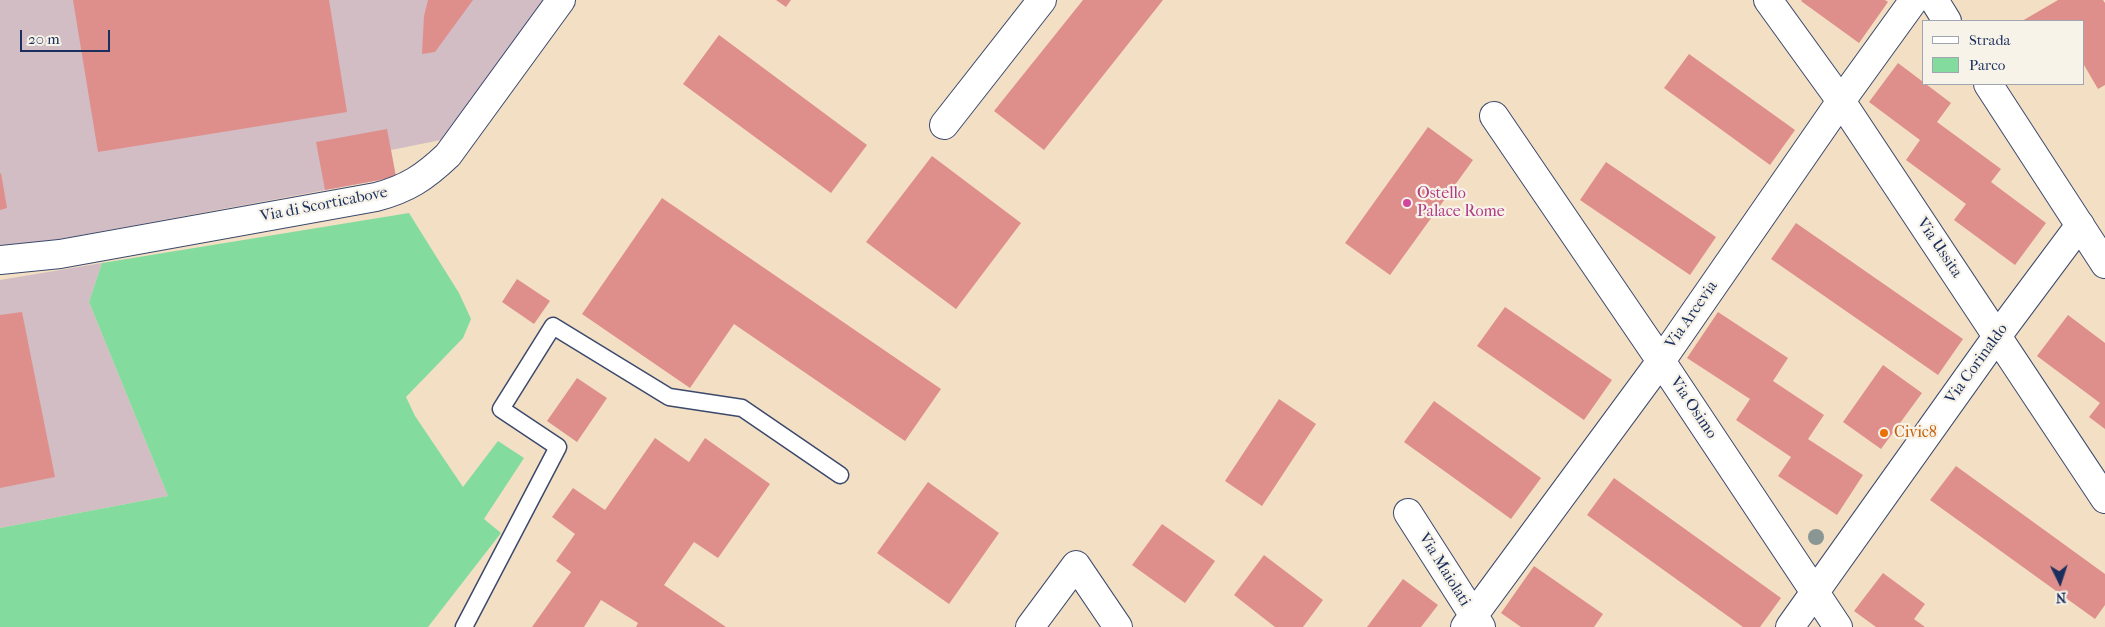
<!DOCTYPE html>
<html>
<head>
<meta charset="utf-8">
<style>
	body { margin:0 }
	#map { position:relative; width:2105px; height:627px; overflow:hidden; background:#f3dfc3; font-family:"IM FELL French Canon",serif }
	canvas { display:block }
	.legend { position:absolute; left:1922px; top:20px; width:162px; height:65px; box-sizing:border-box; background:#f7f3e8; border:1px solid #9fa5b1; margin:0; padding:6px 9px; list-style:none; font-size:15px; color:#1b2f5e }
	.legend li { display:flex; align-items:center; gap:10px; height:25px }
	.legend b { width:25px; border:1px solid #9fa5b1 }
	.north { position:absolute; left:2035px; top:557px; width:50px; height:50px; -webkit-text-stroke:4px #f7f3e8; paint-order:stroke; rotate:176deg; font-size:14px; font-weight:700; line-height:20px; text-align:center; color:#1b2f5e }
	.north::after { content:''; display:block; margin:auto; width:18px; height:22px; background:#1b2f5e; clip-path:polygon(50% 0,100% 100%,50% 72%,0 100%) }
	.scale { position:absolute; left:20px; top:30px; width:90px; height:22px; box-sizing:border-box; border:2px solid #1b2f5e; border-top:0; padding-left:6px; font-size:15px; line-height:18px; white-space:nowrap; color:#1b2f5e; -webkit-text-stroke:4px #f7f3e8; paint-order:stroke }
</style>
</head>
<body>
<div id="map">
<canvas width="2105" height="627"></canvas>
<ul class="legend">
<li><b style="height:6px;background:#fff"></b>Strada</li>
<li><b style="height:14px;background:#84db9e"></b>Parco</li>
</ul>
<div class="north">N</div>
<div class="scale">20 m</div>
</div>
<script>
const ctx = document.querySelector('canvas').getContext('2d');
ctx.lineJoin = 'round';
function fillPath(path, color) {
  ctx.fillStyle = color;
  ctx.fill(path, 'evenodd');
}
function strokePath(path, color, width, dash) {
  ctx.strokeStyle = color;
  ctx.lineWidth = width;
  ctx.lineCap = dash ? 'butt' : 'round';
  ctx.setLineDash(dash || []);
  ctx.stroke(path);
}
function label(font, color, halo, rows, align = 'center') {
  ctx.font = font + ' "IM FELL French Canon",serif';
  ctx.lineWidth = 4.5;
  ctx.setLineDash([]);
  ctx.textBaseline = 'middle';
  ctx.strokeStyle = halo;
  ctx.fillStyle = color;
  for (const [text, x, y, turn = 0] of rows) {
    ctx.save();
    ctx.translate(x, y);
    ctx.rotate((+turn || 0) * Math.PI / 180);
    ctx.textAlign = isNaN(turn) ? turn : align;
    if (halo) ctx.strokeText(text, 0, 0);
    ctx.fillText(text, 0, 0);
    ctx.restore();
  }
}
fillPath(new Path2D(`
	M0,0H550L446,139L391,150L396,177L0,250Z
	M102,263L89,302L168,496L0,528V280Z`), '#d2bdc5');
fillPath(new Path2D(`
	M409,213L459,293L471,319L463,338L406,397L415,416L463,487L498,441L524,458L484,519L501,533L428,627H0V528L168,496L89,302L102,263Z`), '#84db9e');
fillPath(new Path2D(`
	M73,0H329L347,112L98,152Z
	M428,0H473L435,52L422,54L424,16Z
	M776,0H791L786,7Z
	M1083,0H1163L1044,150L994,111Z
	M1802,0H1885L1888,2L1859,43L1801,1Z
	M2058,0H2103L2105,3V85L2098,89L2084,65V21H2022Z
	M719,35L867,145L831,193L683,84Z
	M1689,54L1795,130L1770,165L1664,88Z
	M1898,63L1951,103L1937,122L2001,169L1991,182L2046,223L2015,265L1954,220L1966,204L1906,160L1920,140L1869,102Z
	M1428,127L1473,160L1390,275L1345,243Z
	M387,129L396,177L325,190L316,142Z
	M932,156L1021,223L956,309L866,242Z
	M1606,162L1716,237L1690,275L1580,200Z
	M1,173L7,208L0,210V174Z
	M662,198L941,389L905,441L734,324L690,388L582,314Z
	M1796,223L1963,339L1938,375L1771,259Z
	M517,279L550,301L534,324L502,302Z
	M1505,307L1612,380L1584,420L1477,346Z
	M22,312L55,477L0,488V315Z
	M1718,312L1788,358L1773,381L1824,415L1808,439L1863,475L1837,515L1778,476L1791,457L1736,420L1750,399L1687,358Z
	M2068,315L2105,343V429L2089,417L2100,403L2037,356Z
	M1883,365L1922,393L1881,449L1843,422Z
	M577,378L607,398L577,442L547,421Z
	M1279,399L1316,424L1262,506L1225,481Z
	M1434,401L1541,478L1511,519L1404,442Z
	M655,438L689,462L705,438L770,484L718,558L694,542L664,585L726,627H636L638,623L601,600L584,627H532L571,572L556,561L575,534L552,517L573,488L605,510Z
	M1956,466L2105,574V605L2095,619L1930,500Z
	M1614,478L1781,598L1760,627H1743L1587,515Z
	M928,482L999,533L949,604L877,553Z
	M1162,524L1215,561L1185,603L1132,565Z
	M1264,555L1323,600L1303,627H1275L1234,595Z
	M1534,566L1603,614L1594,627H1521L1501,613Z
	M1883,573L1925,604L1914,619L1925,627H1876L1854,611Z
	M1403,579L1438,605L1421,627H1367Z`), '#df8f8b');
const service = new Path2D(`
	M464,627L558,447L501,409L553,326L669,397L742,408L840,475`);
const minor = new Path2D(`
	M1768,0L1841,101L2105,499
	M1494,116L1661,361L1838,627
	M944,125L1042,0
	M0,260L60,254L376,197C407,189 425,177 448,155L561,0
	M1408,513L1481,627
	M1030,627L1076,565L1118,627
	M1465,627L1661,361L1841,101L1914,0
	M1790,627L1998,335L2080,225`);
const tertiary = new Path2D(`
	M1934,0L1947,21
	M1988,84L2105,264`);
strokePath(service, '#3b496d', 19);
strokePath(minor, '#3b496d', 30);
strokePath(tertiary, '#3b496d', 30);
strokePath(service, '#fff', 16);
strokePath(minor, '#fff', 28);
strokePath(tertiary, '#fff', 28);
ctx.fillStyle = '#8a9694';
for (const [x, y] of [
	[1816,537]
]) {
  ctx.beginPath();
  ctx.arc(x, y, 8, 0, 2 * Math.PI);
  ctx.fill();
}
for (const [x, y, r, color] of [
	[1407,203,5,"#d1479c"],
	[1884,433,5,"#e8710a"]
]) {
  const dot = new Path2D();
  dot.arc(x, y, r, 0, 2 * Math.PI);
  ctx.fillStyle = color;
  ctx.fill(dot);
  strokePath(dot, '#f7f3e8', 2);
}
label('16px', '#b23c85', '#f7f3e8', [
	["Ostello",1417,194],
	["Palace Rome",1417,212]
], 'left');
label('16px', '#1b2f5e', '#f7f3e8', [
	["Via di Scorticabove",324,205,-11],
	["Via Ussita",1939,248,56],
	["Via Arcevia",1692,315,-55],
	["Via Corinaldo",1977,364,-54],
	["Via Osimo",1693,408,56],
	["Via Maiolati",1444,570,58]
]);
label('16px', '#c56008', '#f7f3e8', [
	["Civic8",1894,433]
], 'left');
</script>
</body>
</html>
